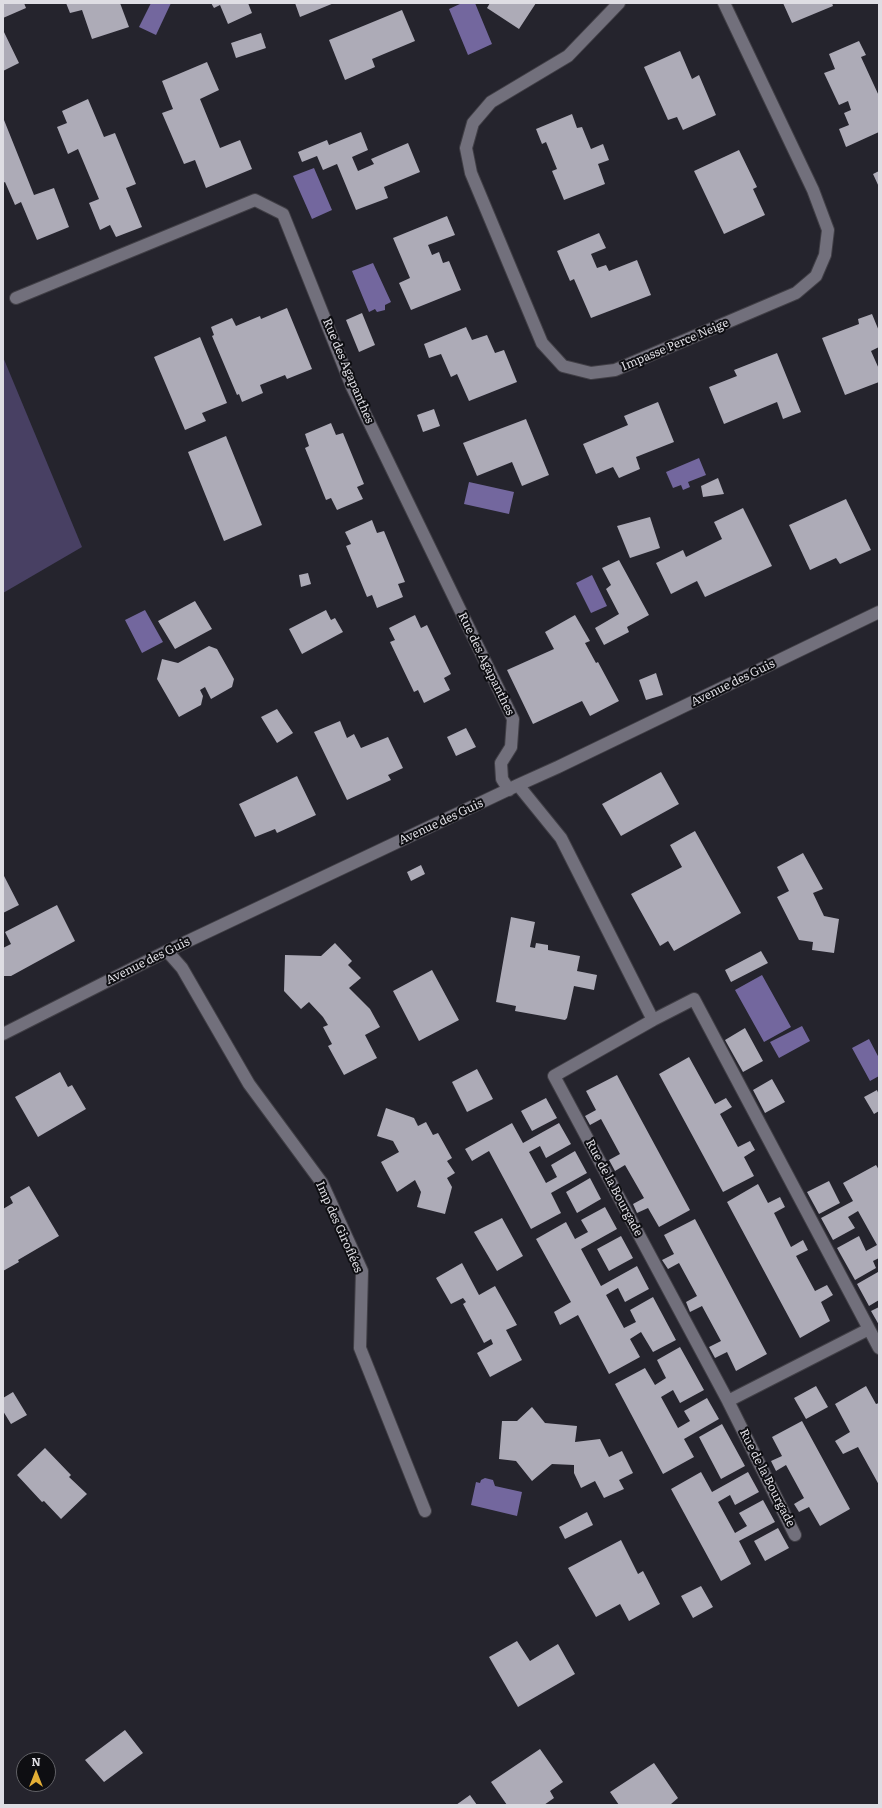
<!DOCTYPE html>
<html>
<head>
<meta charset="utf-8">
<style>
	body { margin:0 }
	#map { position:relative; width:882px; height:1808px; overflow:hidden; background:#25242d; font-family:Literata,serif }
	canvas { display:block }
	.frame { position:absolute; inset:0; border:4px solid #dedde3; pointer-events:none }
	.north { position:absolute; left:16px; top:1752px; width:40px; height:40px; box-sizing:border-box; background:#0e0e12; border:1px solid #616166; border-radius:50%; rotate:0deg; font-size:11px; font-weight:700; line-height:16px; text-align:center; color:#dedde3 }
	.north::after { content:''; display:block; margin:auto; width:14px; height:18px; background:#e3ae35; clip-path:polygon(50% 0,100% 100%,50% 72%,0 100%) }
</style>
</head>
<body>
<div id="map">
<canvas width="882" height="1808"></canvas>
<div class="frame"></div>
<div class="north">N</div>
</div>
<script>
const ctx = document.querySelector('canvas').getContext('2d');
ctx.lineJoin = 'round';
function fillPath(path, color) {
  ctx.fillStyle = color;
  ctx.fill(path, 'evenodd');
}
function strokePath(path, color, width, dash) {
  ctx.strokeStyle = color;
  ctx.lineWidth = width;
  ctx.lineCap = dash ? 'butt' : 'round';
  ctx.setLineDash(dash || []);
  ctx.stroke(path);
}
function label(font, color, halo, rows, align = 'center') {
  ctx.font = font + ' Literata,serif';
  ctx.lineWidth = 4;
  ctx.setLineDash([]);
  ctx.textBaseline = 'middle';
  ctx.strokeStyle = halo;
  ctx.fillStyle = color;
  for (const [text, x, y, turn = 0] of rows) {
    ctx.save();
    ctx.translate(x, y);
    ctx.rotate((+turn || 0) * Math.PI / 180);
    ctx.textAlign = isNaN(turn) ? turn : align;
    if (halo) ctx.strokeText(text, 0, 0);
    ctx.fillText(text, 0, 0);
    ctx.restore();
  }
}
fillPath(new Path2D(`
	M3,357L82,547L3,593Z`), '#484063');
fillPath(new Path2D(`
	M151,3H171L156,35L139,27Z
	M462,3H475L492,44L468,55L449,9Z
	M314,168L332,210L312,219L293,176Z
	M373,263L391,302L385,305V310L377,312L375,309L369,312L352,271Z
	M699,458L706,475L688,482L690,487L683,490L681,485L673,488L666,472Z
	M469,482L514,492L509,514L464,504Z
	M592,575L607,606L591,613L576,583Z
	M145,610L163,642L142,653L125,620Z
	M762,975L791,1027L764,1042L735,990Z
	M802,1026L810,1041L779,1058L770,1042Z
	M869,1039L879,1058V1076L870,1081L852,1048Z
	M485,1478L493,1480L495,1486L522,1492L517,1516L471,1505L476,1482L480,1483L481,1480Z`), '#73679e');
fillPath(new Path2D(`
	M3,3H24L26,8L3,18Z
	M66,3H120L129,27L92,39L82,10L70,13Z
	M211,3H248L252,13L228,24L220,5L214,8Z
	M295,3H334L300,17Z
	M490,3H536L519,29L487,8Z
	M783,3H832L833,6L792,23Z
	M402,10L415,41L372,59L375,67L345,80L329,40Z
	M3,30L19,63L3,71Z
	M261,33L266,48L236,58L231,43Z
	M859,41L866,55L861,57L879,96V132L846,147L839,129L849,125L844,113L851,110L848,101L839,105L824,73L835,69L829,54Z
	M680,51L692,79L699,75L716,115L683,130L677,117L668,120L644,67Z
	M207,62L219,90L200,99L220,148L240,140L252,169L206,188L195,160L184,164L162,113L173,109L162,81Z
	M88,99L104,137L115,133L136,184L126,188L142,227L116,237L110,225L100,230L89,203L99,199L78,149L68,154L57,127L67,123L62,111Z
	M572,114L577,128L582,127L591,149L603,144L609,160L598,164L605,184L564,200L552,171L557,169L546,142L542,144L536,129Z
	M4,120L34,195L54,188L69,227L37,240L21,202L15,205L5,182L3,183V121Z
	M361,132L368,150L352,157L358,171L374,164L371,159L408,143L420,172L384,187L388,198L356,210L337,164L323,170L317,156L302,162L298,152L327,140L329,145Z
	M739,150L757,187L753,189L765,215L724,234L694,171Z
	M879,171V187L873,174Z
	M447,216L455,235L428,245L432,255L439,252L443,263L449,261L461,290L411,310L399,283L410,278L393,238Z
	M599,233L606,248L591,254L597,268L606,265L609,271L637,260L651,295L591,318L574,279L570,281L557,251Z
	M287,308L312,369L287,379L285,375L260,385L263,393L242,402L239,394L237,395L212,336L214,335L211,327L232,318L236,326L260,316L261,319Z
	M362,313L375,345L359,352L346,320Z
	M872,314L879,331V347L871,351L879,369V382L845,395L822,338L859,324L858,319Z
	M466,327L472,340L487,335L495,353L504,350L517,382L469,401L457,374L451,377L441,354L429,358L424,344Z
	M200,337L227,403L202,413L206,421L185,430L154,357Z
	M777,353L801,412L783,419L777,402L724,424L709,387L737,376L734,370Z
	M658,402L674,442L636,457L640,469L619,478L613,467L596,474L583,444L628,425L624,416Z
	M434,409L440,426L423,432L417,415Z
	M526,419L549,475L522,486L512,462L477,476L463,443Z
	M331,423L336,435L343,433L364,484L357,487L363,499L337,510L331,498L326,500L305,448L309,446L305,434Z
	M226,436L262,525L224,541L188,452Z
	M718,478L724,494L703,497L701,486Z
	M846,499L871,550L840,564L836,558L810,570L789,525Z
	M743,508L772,566L705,597L697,581L671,594L656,563L683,550L686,557L722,539L714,522Z
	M650,517L660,548L630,558L617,526Z
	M372,520L377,533L384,531L405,582L398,584L403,597L377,608L372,595L367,597L346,546L351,544L345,532Z
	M619,560L649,615L627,627L629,632L604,645L595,628L619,614L606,589L611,585L602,568Z
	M308,573L311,584L301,587L299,575Z
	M195,601L212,629L175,649L158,621Z
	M326,610L331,620L335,618L343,632L302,654L289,629Z
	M415,615L421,628L427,625L451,674L444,678L450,690L424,703L418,690L414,692L390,642L395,640L389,628Z
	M575,615L590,641L585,643L596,663L598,662L619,701L590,716L582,701L533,724L507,670L554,649L545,632Z
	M209,646L217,649L234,679L232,687L211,699L205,687L200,690L203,696L201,705L179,717L157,679L162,659L178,663Z
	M656,673L663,695L646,700L639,680Z
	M277,709L293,733L277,743L261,717Z
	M340,721L347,738L354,734L361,748L388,737L403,768L388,775L391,780L347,800L314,732Z
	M466,728L476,747L456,756L447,737Z
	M661,772L679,804L621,836L602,804Z
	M297,776L316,815L277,833L275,829L255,837L239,804Z
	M695,831L741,913L674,951L668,941L660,946L631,894L682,867L670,845Z
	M803,853L823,889L813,893L824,916L839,919L834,953L812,950L813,942L799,940L777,897L789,891L777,867Z
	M421,865L425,874L411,881L407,872Z
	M3,874L19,905L3,913Z
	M57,905L75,941L11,976H3V948L11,944L5,932Z
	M511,917L535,922L530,947L535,948L536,943L548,945V950L580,956L577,971L597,975L594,990L574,986L567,1018L565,1020L515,1011L516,1006L496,1002Z
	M335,943L352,961L348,965L361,978L349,988L370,1009L380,1027L365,1035L377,1058L344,1075L328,1046L332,1044L323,1027L328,1025L323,1017L309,1002L301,1009L284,991L285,955L321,956Z
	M761,951L768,963L731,982L725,970Z
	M432,970L459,1020L419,1041L393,991Z
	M745,1028L763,1061L743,1072L725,1040Z
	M689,1057L715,1104L726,1098L732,1107L720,1114L738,1147L750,1141L755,1150L744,1157L754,1176L723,1192L659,1074Z
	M477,1069L493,1099L467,1112L452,1082Z
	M60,1072L68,1087L72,1085L86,1109L38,1137L15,1097Z
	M617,1075L690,1210L659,1227L648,1208L637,1213L633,1204L644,1198L625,1165L615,1171L609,1160L620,1154L601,1119L590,1125L585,1116L596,1110L586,1091Z
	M772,1079L785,1102L765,1113L753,1090Z
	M877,1090L879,1095V1111L874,1114L864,1097Z
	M546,1098L557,1118L532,1131L521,1111Z
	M386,1108L414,1118L418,1126L426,1122L433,1135L438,1133L452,1158L447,1161L455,1173L447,1178L452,1187L445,1214L417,1207L421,1192L415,1180L397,1192L381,1162L399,1152L393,1141L377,1136Z
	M512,1123L523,1143L559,1123L571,1144L546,1158L540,1146L529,1152L546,1183L557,1177L551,1165L575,1151L587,1173L551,1193L561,1213L531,1229L489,1151L472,1161L465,1149Z
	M876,1165L879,1170V1258L873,1261L876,1268L855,1280L837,1248L859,1236L866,1251L877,1245L858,1211L848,1217L855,1228L833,1240L821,1218L853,1201L843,1183Z
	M590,1178L601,1199L577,1213L566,1192Z
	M829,1181L840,1203L819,1214L807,1192Z
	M758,1184L768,1203L780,1197L785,1207L774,1213L791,1247L803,1240L808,1250L796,1256L815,1291L827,1285L833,1295L821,1302L830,1321L800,1338L727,1202Z
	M29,1186L59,1236L18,1260L19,1262L3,1271V1209L13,1203L10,1197Z
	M605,1207L617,1229L581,1249L601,1286L637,1266L649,1289L625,1302L618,1288L606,1295L624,1328L636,1322L630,1310L653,1297L676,1340L653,1352L641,1332L630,1339L640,1357L609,1374L578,1315L560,1325L554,1312L571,1302L536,1239L566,1222L575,1239L588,1232L581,1220Z
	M502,1218L523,1256L497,1271L474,1232Z
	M695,1219L767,1354L736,1371L727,1352L715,1358L709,1347L721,1341L702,1306L690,1312L686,1302L697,1296L679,1263L668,1269L662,1260L674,1254L664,1235Z
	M621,1236L633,1258L609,1271L597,1249Z
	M462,1263L479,1295L495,1286L517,1325L506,1330L522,1360L490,1377L477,1353L493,1344L491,1339L484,1343L463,1304L466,1302L463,1298L451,1304L436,1278Z
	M878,1272L879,1300L869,1306L857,1284Z
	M879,1307V1325L871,1311Z
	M680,1347L704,1390L680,1403L673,1390L661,1397L678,1428L690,1421L684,1411L707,1398L719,1419L684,1439L694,1457L663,1474L615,1384L645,1368L655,1385L666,1378L657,1360Z
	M816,1386L828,1407L806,1419L794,1398Z
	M866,1386L876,1404L879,1403V1485L858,1447L843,1454L835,1441L850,1432L835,1404Z
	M13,1392L27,1415L11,1424L3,1411V1398Z
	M532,1407L545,1423L577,1426L575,1442L600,1439L609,1457L622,1451L633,1473L619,1480L624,1489L604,1498L595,1481L581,1488L574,1473V1465L552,1464L532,1481L516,1461L499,1459L502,1421H517Z
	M802,1421L850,1509L820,1526L809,1507L799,1512L794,1504L804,1498L786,1465L776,1471L771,1461L782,1456L772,1437Z
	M722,1424L745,1466L721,1479L699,1437Z
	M45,1448L71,1475L69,1477L87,1494L61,1519L44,1501L42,1502L17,1475Z
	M701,1472L712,1492L748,1472L759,1492L735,1505L730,1495L718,1502L735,1533L747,1526L739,1513L763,1500L775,1522L739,1541L751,1564L721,1581L671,1489Z
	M587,1512L593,1525L565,1539L559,1527Z
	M778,1528L789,1548L765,1561L754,1541Z
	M621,1540L638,1574L643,1571L660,1604L629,1621L620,1604L596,1617L568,1568Z
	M701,1586L713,1607L693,1618L681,1596Z
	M517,1641L530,1661L558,1644L575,1674L518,1707L489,1657Z
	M125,1730L143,1753L104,1782L85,1760Z
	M540,1749L563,1782L550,1791L554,1798L544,1805H507L491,1782Z
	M654,1763L678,1798L671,1804V1805H619L610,1792Z
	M470,1795L477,1805H456Z`), '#adabb7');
const minor = new Path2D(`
	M619,3L568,56L491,102L473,123L466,148L471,173L542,343L563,366L591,373L615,370L796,293L816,276L825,255L828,230L813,190L724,3
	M16,298L255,200L283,214L352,387L513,719L511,747L501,763L502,779L509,790
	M518,785L561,838L653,1020L554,1076L728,1401L869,1329L694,999L653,1020
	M167,951L182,968L249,1084L322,1183L362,1271L360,1348L425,1511
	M3,1034L167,951L518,785L558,767L879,612
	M869,1329L879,1348
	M728,1401L795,1535`);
strokePath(minor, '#413f46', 14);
strokePath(minor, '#72707c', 12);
label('12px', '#dedde3', '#0e0e12', [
	["Impasse Perce Neige",675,345,-23],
	["Rue des Agapanthes",348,371,67],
	["Rue des Agapanthes",486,664,64],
	["Avenue des Guis",733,683,-26],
	["Avenue des Guis",441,822,-25],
	["Avenue des Guis",148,961,-26],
	["Rue de la Bourgade",614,1188,62],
	["Imp des Giroflées",339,1227,66],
	["Rue de la Bourgade",767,1478,63]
]);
</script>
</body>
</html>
